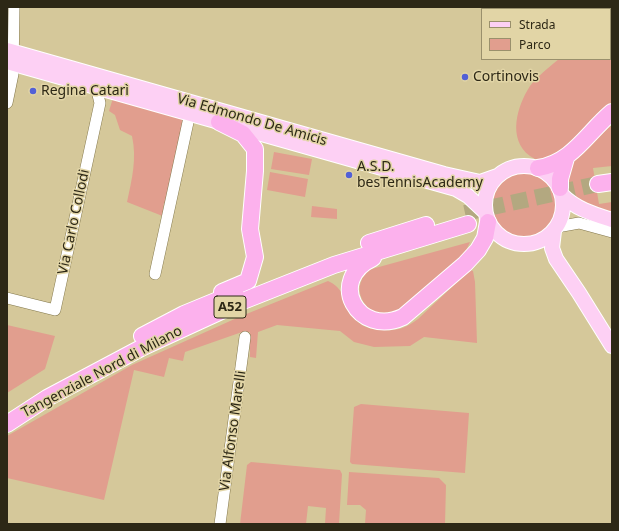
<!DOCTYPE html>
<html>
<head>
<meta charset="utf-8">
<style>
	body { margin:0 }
	#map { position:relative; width:619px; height:531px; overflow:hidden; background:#d5c89a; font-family:"Noto Sans",sans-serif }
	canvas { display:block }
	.frame { position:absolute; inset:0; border:8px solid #2d2816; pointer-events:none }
	.legend { position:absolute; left:481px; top:8px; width:130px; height:52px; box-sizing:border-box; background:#e2d5a6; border:1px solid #9a906c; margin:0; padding:5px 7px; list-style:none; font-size:12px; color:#2d2816 }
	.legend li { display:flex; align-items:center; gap:8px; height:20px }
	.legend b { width:20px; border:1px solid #9a906c }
</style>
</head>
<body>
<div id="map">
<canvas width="619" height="531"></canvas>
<div class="frame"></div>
<ul class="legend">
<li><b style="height:5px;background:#fdd0f4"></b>Strada</li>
<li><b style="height:11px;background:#e19e8e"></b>Parco</li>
</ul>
</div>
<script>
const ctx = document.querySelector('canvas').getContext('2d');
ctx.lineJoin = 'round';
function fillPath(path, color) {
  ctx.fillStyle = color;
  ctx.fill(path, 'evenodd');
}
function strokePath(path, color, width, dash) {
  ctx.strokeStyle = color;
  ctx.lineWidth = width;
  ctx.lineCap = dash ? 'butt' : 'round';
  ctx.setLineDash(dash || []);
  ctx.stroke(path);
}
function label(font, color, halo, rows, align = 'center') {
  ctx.font = font + ' "Noto Sans",sans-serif';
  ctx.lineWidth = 3;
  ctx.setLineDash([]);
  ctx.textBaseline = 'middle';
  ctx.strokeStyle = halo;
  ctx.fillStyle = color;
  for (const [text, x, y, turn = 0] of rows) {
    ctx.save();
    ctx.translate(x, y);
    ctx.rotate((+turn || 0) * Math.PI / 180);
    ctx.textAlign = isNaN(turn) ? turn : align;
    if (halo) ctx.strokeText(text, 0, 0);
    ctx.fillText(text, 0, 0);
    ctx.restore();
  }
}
fillPath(new Path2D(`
	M610,53H612V106L547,162C542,161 535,160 530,156C507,139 517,106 530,86C538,76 549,67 559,59H610Z
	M113,98L184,118L169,203H164L163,210L167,211L165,217L127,202C132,179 137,159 132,136L120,130L115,115L109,111Z
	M612,125V166L593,168L599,204L612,202V215L579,202L569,194L565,179L569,162Z
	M274,152L312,159L309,175L271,169Z
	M488 205a36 36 0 1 1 72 0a36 36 0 1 1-72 0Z
	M270,172L308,179L305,197L267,190Z
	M312,206L337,209V219L311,217Z
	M470,242L463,257L402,311L374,316C360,299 353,289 368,270Z
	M470,270L473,271L475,282L477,343L424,337L410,346L374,347L354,342L340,331L277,325L258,332L256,358L250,357V332H242L185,352L183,361L169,358L164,377L134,370L104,500L7,478V436L132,365L239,317L328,281C356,293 339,329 384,330C398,331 406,328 418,319Z
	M7,325L55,336L45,369L7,393Z
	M361,404L469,413L465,473L352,464L350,462L354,407Z
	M251,462L340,470L342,474L339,524H325L326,508L308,506L306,524H240L247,465Z
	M349,472L439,478L446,485L445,524H365L366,510L360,505H347Z`), '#e19e8e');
strokePath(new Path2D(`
	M465,213L598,184`), '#b3a880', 16, [16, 8]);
const minor = new Path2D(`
	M7,103L13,74L14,7
	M557,227L579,223L612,232
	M155,274L190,113
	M7,298L55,310L100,103L96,87
	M220,524L245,337`);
const major = new Path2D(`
	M7,50L444,174L480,182L497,176
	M7,62L456,189L468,196L485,212
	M485 205a39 39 0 1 1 78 0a39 39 0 1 1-78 0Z
	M562,195C576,209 593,214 612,220
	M554,231L552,248L556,259L579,293L612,346`);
const highway = new Path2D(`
	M219,122L243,134L255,149V171L250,229L255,257L248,281L222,292
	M538,168C572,163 587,133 612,112
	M598,184L612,182
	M560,188V179L566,158
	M369,243L426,225
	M373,258C326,280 358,338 403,317L465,264L478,250L485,238L488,222
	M142,336L184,314L235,293
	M7,424L47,398L143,347L243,301L334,265L468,224`);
strokePath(minor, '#84784c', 12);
strokePath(major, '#fff', 16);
strokePath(highway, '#fff', 18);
strokePath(minor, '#fff', 11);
strokePath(major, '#fdd0f4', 14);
strokePath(highway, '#fcb1ed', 16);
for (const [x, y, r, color] of [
	[465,77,4,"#5260d6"],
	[33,91,4,"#5260d6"],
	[349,175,4,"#5260d6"]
]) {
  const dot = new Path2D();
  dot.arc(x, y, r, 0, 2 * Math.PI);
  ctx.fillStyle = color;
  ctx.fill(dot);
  strokePath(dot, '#e2d5a6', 1.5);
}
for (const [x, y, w] of [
	[230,307,32]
]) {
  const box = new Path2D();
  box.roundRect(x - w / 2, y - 11, w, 22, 3);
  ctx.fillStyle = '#e2d5a6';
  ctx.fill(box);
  strokePath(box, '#2d2816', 1);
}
label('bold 13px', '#2d2816', null, [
	["A52",230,307]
]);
label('14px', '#2d2816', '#e2d5a6', [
	["Cortinovis",473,77],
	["Regina Catarì",41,91],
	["A.S.D.",357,167],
	["besTennisAcademy",357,183]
], 'left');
label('14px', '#2d2816', '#e2d5a6', [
	["Via Edmondo De Amicis",252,120,16],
	["Via Carlo Collodi",74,222,-78],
	["Tangenziale Nord di Milano",102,372,-28],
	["Via Alfonso Marelli",233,431,-82]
]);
</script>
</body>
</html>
